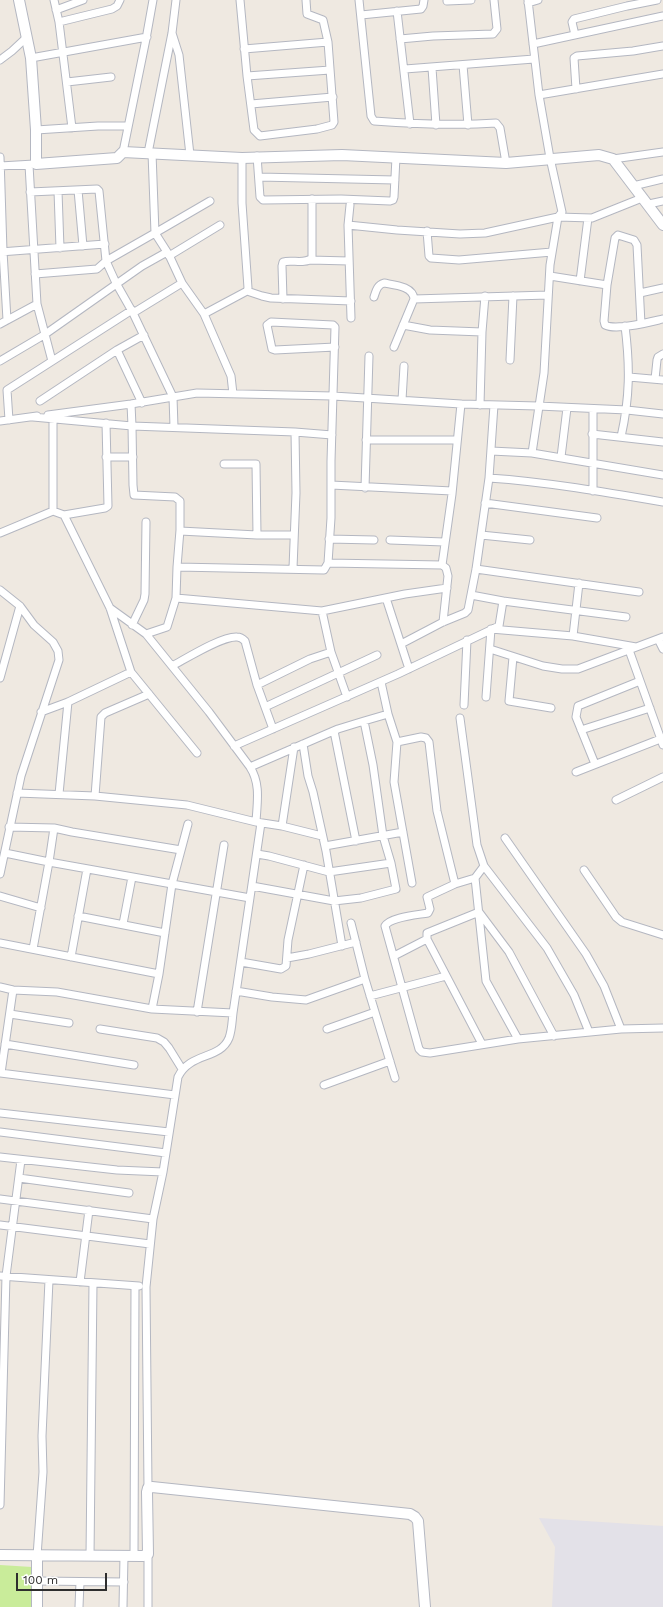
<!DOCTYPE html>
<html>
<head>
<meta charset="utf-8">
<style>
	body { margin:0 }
	#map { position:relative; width:663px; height:1607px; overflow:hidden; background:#efe9e1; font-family:"Work Sans",sans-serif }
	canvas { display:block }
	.scale { position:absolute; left:16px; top:1573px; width:91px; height:18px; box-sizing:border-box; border:2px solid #2e2e2e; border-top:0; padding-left:5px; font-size:12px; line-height:14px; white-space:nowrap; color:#2e2e2e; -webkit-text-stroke:3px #fff; paint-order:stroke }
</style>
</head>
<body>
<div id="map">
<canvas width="663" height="1607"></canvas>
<div class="scale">100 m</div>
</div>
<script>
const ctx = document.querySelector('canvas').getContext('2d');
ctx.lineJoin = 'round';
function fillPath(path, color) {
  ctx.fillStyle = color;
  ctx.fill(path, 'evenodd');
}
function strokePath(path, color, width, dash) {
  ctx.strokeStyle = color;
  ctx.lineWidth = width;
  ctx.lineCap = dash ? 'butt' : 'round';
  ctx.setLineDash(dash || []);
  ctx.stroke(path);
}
fillPath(new Path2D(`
	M539,1518L663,1526V1607H552L555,1547Z`), '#e3e1e8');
fillPath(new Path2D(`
	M0,1565L32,1567V1607H0Z`), '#c9ec9a');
const street = new Path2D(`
	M54,0L59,22L72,128
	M240,0L247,76L254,130L260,136L317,129L332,125L334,122L328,42L323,20L307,14L306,0
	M359,0L371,116L374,121C415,124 455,126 496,123L500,128L506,163
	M528,0L539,95L550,158L562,212L558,217L550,265L544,373L532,453
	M447,1L471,0
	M528,3L538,0
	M56,10L83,0
	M397,11L410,124
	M361,15L421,9L423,6L424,0
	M59,22L112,9L117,6L120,0
	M172,33L179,55L190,155
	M575,35L572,22L574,19L627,6L657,0
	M400,39L433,36L493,34L497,29L494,0
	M533,44L663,16
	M244,49L328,42
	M31,58L147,37
	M0,60L12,51L27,37
	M463,65L468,125
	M432,68L436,125
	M405,69L534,59
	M247,76L330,70
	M67,82L111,77
	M576,89L574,58L577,56L633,51L663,46
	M539,95L663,74
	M251,104L333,97
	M36,130L98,126H128
	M123,152L146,39L153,0
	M148,153L172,33L176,0
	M257,156L260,197L263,200L341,199L390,201L393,200L394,197L396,157
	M0,157L3,251L7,320
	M613,159L663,152
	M0,166L34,164
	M259,177L395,180
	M633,186L663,179
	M78,190L83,246
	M58,191L60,248
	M30,192L97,189L99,191L106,261L97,269L35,274
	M649,204L663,201
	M350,205L348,225L351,318
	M348,225L397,230L460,234L485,233L558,217L592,218L642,198
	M427,231L429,256L431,258L459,260L552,252
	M0,252L105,244
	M169,256L220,225
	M310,260L349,261
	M550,276L607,285
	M580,281L588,218
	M182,283L204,314L231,376L233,394
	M247,291L262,296L271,298L351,301
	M640,293L663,288
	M374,297C376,291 377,285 384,283C394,285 413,286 414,299
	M283,299L282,266L283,262C292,259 304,265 312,258V199
	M37,304L52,361
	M133,313L116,283L106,261L155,233L152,153
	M204,314L247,291L248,288L242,203V158
	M0,324L37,304L29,165
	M641,324L637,245L634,240L618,235L615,238L607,285L604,321L605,325C616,331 650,322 663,319
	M403,325L430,330L482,332
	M394,347L414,299L548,295
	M117,350L142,403
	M510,360L513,296
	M0,361L44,335L142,266L167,252
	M629,377L663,380
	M655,379L657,360L658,357L663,354
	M402,400L404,366
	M40,401L117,350L144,335
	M131,404L132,426L295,432
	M480,405L482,332L485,296
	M593,409V491
	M48,415L131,404L197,393L333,396L461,404L538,406L627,410L663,414
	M33,417L132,426L133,485L134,495L175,497L180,501V530L177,567L324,570L328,563L331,518V461L335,327L333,325L271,322L267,325L272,349L275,350L335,347
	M53,419V511
	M9,420L7,390L132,310
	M0,421L37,416
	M174,427L173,397L133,313L182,283L169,255L155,233L210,201
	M592,434L663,442
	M621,437C630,397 630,366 625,326
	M366,440H457
	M491,451L532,453L663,475
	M106,457H133
	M561,457L567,408
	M224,464H256L257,535
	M489,478C547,482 605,492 663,502
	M331,485L452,491
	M365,488L369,356
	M485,503L597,518
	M64,515L105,508L108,506L106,423
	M180,531L257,535H294
	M0,533L53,511L64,515L110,608L131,672L68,702L41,712
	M481,535L530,540
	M329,539L374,540
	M390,540L444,542
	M328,563L442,565L446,568L448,576L443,622
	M442,565L452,494L461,404
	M293,568L296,493L295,432L332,435
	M476,569L639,592
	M0,590L20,606L34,625L53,642L58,651L59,660L21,776L0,874
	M176,598L322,611L405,594L447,588
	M386,598L409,669
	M503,601L626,617
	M110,608L146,634L209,712L250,767L338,729L364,721L373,765L383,836L391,863L396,889L361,898L334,901L252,886
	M322,611L331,652L347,697
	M132,625L144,600L145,594L146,522
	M146,634L167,627L176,598L177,567
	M573,636L636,647
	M658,639L663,649
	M401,644L443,622L465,613L468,610L476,569L489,478L494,405
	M490,649L543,666L562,669H578L663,637
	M629,650L663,745
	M513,657L509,701L551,708
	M172,666C187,658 222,636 237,637C241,637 243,639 245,641L257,685L273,729
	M131,672L197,753
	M0,678L20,606
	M381,682L388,714
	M257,685L310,659L331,652
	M486,697L491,629L573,636L579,583
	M464,705L467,640
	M265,707L377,655
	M460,718L477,845L484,866
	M364,721L388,714L397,742L421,737L426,738L429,742L437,811L455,884L475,878L486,981L518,1039L621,1029L663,1028
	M581,730L650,708
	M334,731L356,841
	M397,742L394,782L412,883
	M303,744L308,776L313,792L326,851L342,946
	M234,746L398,674L499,626L503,601L471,595
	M595,764L576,717L578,706L640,681
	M250,767C261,784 257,803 256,822
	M576,772L663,738
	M17,793L95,796L187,805L256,822L282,826L322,836
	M59,794L68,702
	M95,796L101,717L105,713L149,694
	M616,800L663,777
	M282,826L294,747
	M9,827L54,828L72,832L181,850
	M505,838L586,954L604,986L621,1029
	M325,846L403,832
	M5,853L49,862L54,828
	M257,854L269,856L329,872L391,863
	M584,870L616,917L622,922L663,935
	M475,878L484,866L547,948L574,995L589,1032
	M455,884L427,897L430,909L428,913C417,915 390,917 385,926L419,1049L422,1052L430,1053L518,1039
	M0,896L41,908
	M78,916L165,933
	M351,923L365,979L395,1078
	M123,924L132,877
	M427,939V933L479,912L509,952L554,1036
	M0,943L159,974L152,1009L233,1013
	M33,949L49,862L172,884L188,824
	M394,956L427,939L482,1044
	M71,957L87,869
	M287,958L309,954L356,942
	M241,962L281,969L286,966L288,940L304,865
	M159,974L172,884L250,898
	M0,987L13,990L57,992L152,1009
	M236,991L272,997L306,1000L365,979
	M370,996L446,976
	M197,1012L224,845
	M10,1014L69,1023
	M100,1029L157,1038L164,1042L169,1048L182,1069
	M327,1029L375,1012
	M5,1044L134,1065
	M0,1073L175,1095
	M1,1073L13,990
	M324,1085L390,1061
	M0,1113L169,1132
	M0,1132L166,1153
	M0,1157L117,1170L163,1172
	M19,1178L129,1193
	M0,1199L153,1219
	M0,1225L150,1244
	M0,1276L139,1286
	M80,1282L89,1210
	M148,1488L146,1287L153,1219L163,1172L178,1077C190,1052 220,1060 229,1038C232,1030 232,1021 233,1013L261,823
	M0,1505L6,1276L21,1160
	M37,1556L43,1472L42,1436L49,1280
	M90,1556L93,1283
	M134,1556L135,1286
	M37,1581L124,1582
	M79,1607L80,1582
	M123,1607L124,1556
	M148,1607V1554`);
const secondary = new Path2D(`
	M19,0L31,58L36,130V164L117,158L123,152L242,158L342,155L506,163L599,155L613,159L663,225
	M0,1555L143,1556L148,1554L147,1492L148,1488L152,1487L410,1514L415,1517L418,1521L425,1607
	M37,1607V1556`);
strokePath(street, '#b4b7c1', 9);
strokePath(secondary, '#b4b7c1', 12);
strokePath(street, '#fff', 7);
strokePath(secondary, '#fff', 10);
</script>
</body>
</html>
